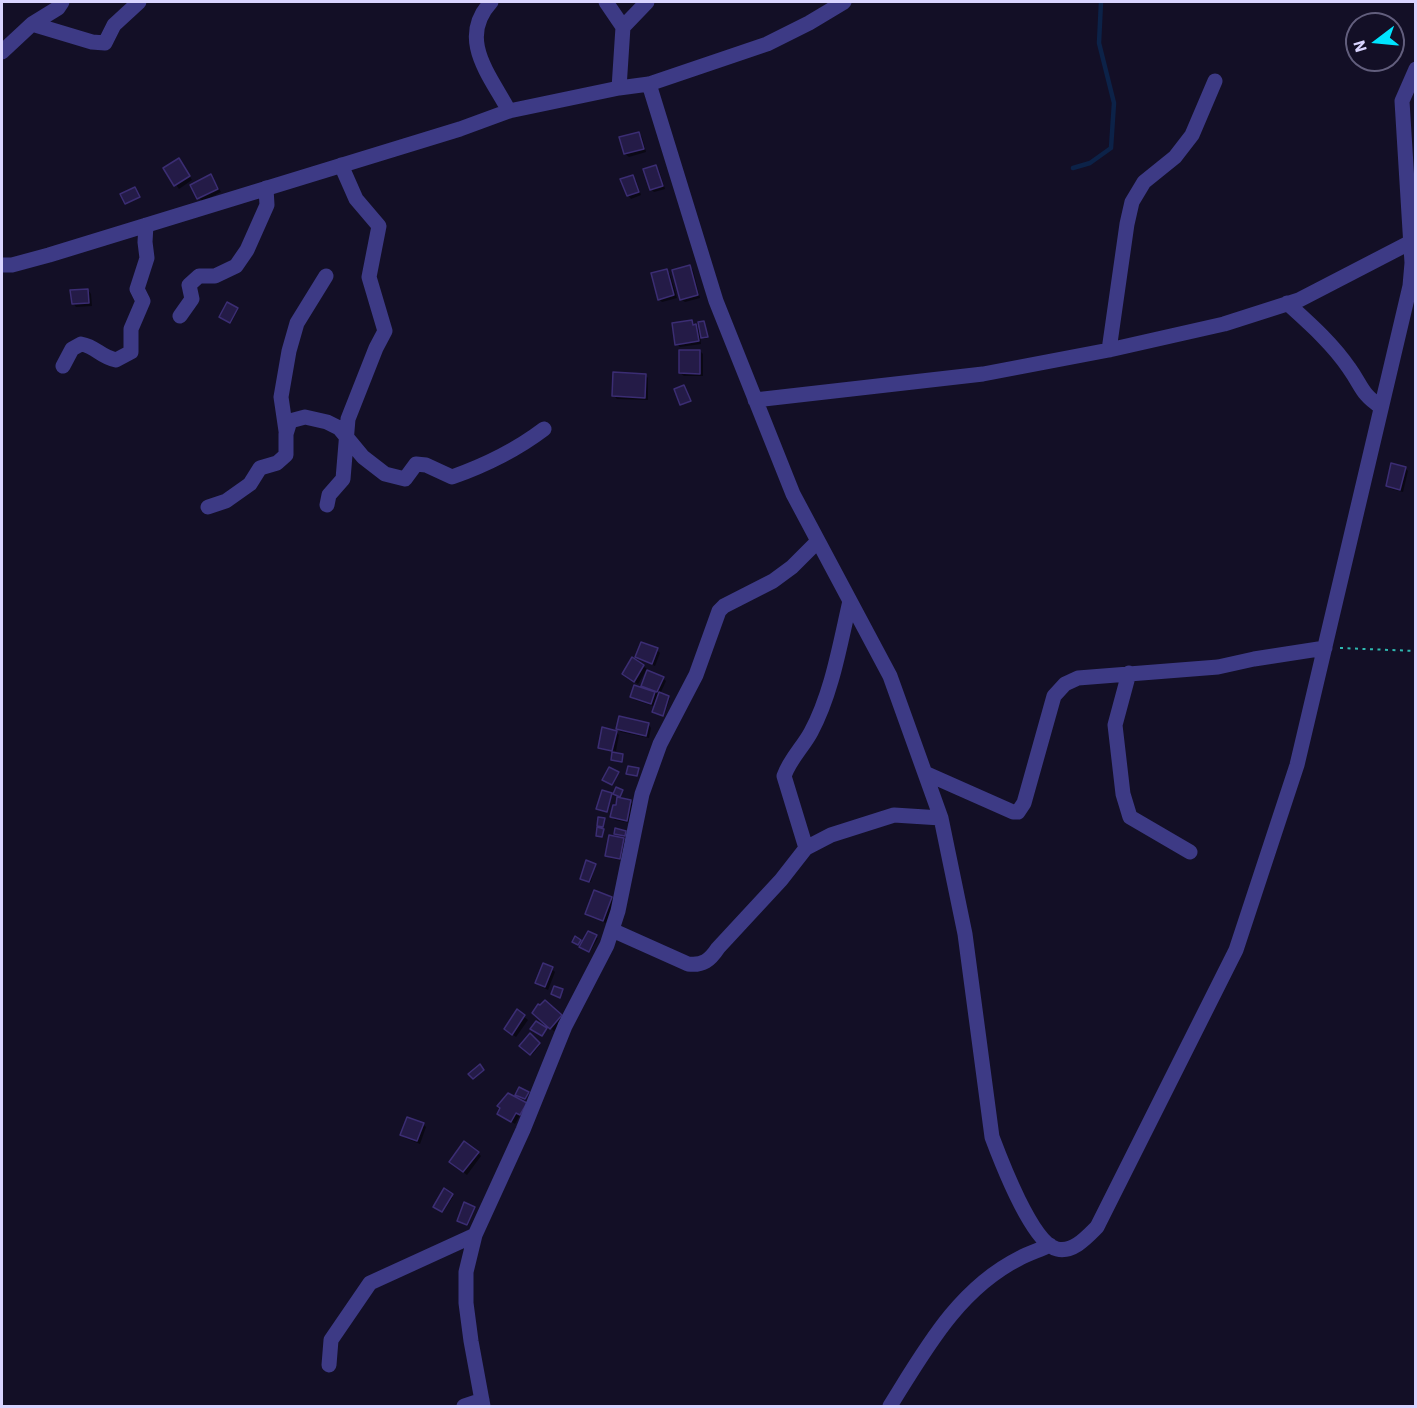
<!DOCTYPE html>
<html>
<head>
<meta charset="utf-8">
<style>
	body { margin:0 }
	#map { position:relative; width:1417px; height:1408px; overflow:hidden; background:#130f26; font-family:"IBM Plex Sans",sans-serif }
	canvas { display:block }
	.frame { position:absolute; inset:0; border:3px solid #d9d4ff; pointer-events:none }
	.north { position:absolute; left:1345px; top:12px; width:60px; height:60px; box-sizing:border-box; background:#130f26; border:2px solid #625e7d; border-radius:50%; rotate:254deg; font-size:16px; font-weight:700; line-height:24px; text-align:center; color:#d9d4ff }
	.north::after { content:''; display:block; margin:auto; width:21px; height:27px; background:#00e5ff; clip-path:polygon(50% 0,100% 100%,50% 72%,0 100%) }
</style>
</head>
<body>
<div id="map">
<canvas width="1417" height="1408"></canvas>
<div class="frame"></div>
<div class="north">N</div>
</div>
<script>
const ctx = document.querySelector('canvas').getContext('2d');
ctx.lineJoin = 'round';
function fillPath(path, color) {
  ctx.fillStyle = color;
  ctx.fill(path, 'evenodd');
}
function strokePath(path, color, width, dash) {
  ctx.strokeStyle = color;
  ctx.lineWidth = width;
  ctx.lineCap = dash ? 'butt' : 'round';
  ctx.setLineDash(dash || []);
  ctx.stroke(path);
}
fillPath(new Path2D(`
	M639,133L642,137L646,152L629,157L625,154L621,138Z
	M179,160L192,180L179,189L165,169Z
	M656,167L659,170L665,189L654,192L651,189Z
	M211,176L221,192L202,202L192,186Z
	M632,176L636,180L641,195L631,199L628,195Z
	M689,267L693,270L700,298L685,302L681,299Z
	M667,271L670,274L677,298L662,302L659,299Z
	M88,290L91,294L92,306L76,307L73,303Z
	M237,309L238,310L231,323L222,318Z
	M692,321L701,331L704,322L708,338L704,339L700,335L701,344L680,347L677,344Z
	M700,351L703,354V376H684L680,373Z
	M645,375L648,378V400L617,399L613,395Z
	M1405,468L1408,471L1403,492L1391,489L1388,486Z
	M657,650L660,653L655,666L637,657Z
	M633,659L647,669L638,684L627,677Z
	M663,678L666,681L660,694L670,698L664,716L655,713L656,707L635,700L632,697L649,692L642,685Z
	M648,724L651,728L649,738L621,732L617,729Z
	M616,732L619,735L616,751L601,747V749L599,748Z
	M630,802L634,805L630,823L615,820L612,817Z
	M623,840L627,843L623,861L610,858L607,855Z
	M595,865L591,882L583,880Z
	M611,898L615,901L606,923L590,917L587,914Z
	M588,933L598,938L590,952L575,943L580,941L583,943Z
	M552,969L555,972L548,990L540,986L536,983Z
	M545,1002L564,1020L554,1031L534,1013Z
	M517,1011L528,1020L516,1037L509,1032Z
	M530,1036L540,1045L532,1055L521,1046Z
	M526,1104L524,1117L520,1115L515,1124L499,1114Z
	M423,1124L426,1127L420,1144L405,1138L402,1135Z
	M478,1153L481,1156L467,1175L454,1165Z
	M444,1191L453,1197L443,1212L436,1208Z
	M474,1208L468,1226L459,1222Z`), '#0007');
strokePath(new Path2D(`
	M1073,168L1090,163L1111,148L1114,103L1099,43L1101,2`), '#0c2248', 4.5);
const building = new Path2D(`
	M639,132L644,149L624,154L619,137Z
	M179,158L190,176L174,186L163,168Z
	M656,165L663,186L650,190L643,169Z
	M211,174L218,189L197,199L190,185Z
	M633,175L639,192L627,196L620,179Z
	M135,187L140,197L125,204L120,194Z
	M690,265L698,295L680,300L672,270Z
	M667,269L674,295L658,300L651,273Z
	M88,289L89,303L72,304L70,290Z
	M227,302L238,308L230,323L219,317Z
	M692,320L693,325L696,324L699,341L675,345L672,323Z
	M704,321L708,337L701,338L698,322Z
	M679,350H700V374L679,373Z
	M613,372L646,374L645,398L612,396Z
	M684,385L691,401L680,405L674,389Z
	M1391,463L1406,467L1400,490L1386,486Z
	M641,642L658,648L652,664L635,657Z
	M632,657L644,665L634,682L622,674Z
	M647,670L664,677L657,692L641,686Z
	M634,685L655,692L651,704L630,697Z
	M659,692L669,696L663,716L652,712Z
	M619,716L649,723L646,736L616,729Z
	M602,727L617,731L612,751L598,748Z
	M612,752L623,754L622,762L611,760Z
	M628,766L639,768L637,776L626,774Z
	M609,767L619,772L612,785L602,780Z
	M616,787L623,790L620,797L613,794Z
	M602,790L612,793L607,812L596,809Z
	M617,797L631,800L627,821L610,817L613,805H616Z
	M598,817L605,818L603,827L597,826Z
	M597,827L604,829L602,837L596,836Z
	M615,828L626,831L625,836L614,834Z
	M609,835L624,838L620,859L605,856Z
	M586,860L596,864L589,882L580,879Z
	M594,890L612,897L603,921L585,914Z
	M588,931L597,935L589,952L579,947Z
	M575,936L581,940L578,945L572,942Z
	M543,963L553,967L545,987L535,983Z
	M554,986L563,989L560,998L551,994Z
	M545,1000L562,1015L550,1029L532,1013L538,1004L540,1005Z
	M517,1009L525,1015L512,1035L504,1029Z
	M536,1021L547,1028L542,1036L530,1029Z
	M530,1033L540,1043L530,1055L519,1046Z
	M480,1064L484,1070L473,1079L468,1074Z
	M519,1087L529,1092L525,1099L515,1095Z
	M508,1093L527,1103L520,1115L516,1113L511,1122L497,1114L500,1108L497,1106Z
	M407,1117L424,1123L417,1141L400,1135Z
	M464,1141L479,1152L463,1172L449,1162Z
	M444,1188L453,1194L442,1212L433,1207Z
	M464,1202L475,1207L467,1225L457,1221Z`);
fillPath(building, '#241b47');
strokePath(building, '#3b2d73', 1.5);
strokePath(new Path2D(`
	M1340,648L1416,651`), '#2fb8b0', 2, [3, 4.5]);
strokePath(new Path2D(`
	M491,2C457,39 490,75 509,111
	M606,2L623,27
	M32,24L92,42L105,43L114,25L139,2
	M2,52L32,24L58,8L62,2
	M649,84L716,301L793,494L890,676L941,818L965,934L992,1137C1001,1161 1032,1243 1057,1249C1073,1253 1087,1237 1097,1227L1236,950L1297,765L1410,286L1412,263L1402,101L1416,69
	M619,88L649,84L767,44L809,23L844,2
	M2,265H12L49,255L460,129L509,111L619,88L623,27L647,2
	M1287,303C1309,323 1332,343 1349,368C1362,386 1361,394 1381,407
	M180,316L192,299L189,285L199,276H215L236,266L247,250L267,205L266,188
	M1109,350L1127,224L1132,202L1144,182L1175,157L1192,135L1215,81
	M63,366L72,349L81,344C97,347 99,356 116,360L131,352V329L143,301L137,289L147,258L145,242L146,225
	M755,400L983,374L1109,350L1224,324L1299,300L1411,242
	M286,431L281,397L289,351L297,323L326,276
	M327,505L329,495L343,479L348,419L376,348L385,331L369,277L379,226L356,199L341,165
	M208,507L226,501L250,484L260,468L277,463L286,455V434L290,421L305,417L327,422L339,428L363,457L385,474L405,479L416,464L426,465L452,477C486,465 515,451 544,429
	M1129,673L1115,725L1123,794L1130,817L1190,852
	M925,773L1013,812H1018L1024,803L1054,696L1065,684L1078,678L1218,667L1254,659L1325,648
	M806,848L784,776C790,759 803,747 811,732C832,693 840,644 850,601
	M612,930L688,964C703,966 710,960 718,948L781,880L806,848L831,835L894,815L941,818
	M329,1365L331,1340L370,1283L475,1235
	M464,1406L482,1400
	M483,1406L471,1341L466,1303V1272L475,1235L523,1130L565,1026L607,945L618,911L642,794L660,744L696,675L719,611L724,606L773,581L792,567L818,541
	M890,1406C925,1350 958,1289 1020,1258C1029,1253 1040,1250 1050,1245`), '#3d3a85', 15);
</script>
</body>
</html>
